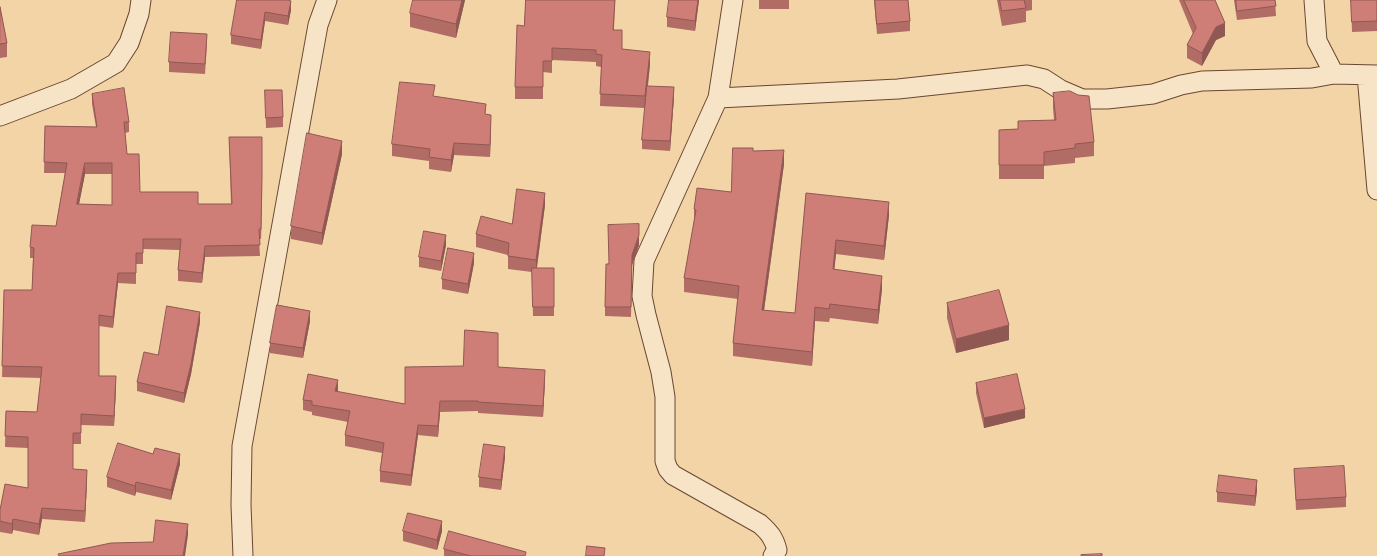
<!DOCTYPE html>
<html>
<head>
<meta charset="utf-8">
<style>
	body { margin:0 }
	canvas { display:block; background:#f2d4a6 }
</style>
</head>
<body>
<canvas width="1377" height="556"></canvas>
<script>
const ctx = document.querySelector('canvas').getContext('2d');
ctx.lineJoin = 'round';
function strokePath(path, color, width, dash) {
  ctx.strokeStyle = color;
  ctx.lineWidth = width;
  ctx.lineCap = dash ? 'butt' : 'round';
  ctx.setLineDash(dash || []);
  ctx.stroke(path);
}
function fillPath(path, color) {
  ctx.fillStyle = color;
  ctx.fill(path, 'evenodd');
}
const street = new Path2D(`
	M733,0L718,98L644,261L642,296L646,315L661,372L665,397V461L668,469L673,475L760,524C769,532 774,538 777,550L773,556
	M1314,0L1317,41L1334,74L1377,75
	M1367,75L1377,190
	M718,98L898,89L1027,75L1044,79L1061,90L1082,99H1107L1153,94L1181,85L1202,81L1312,78L1334,74
	M0,116L71,89L116,63L129,43L139,14L141,0
	M243,556L241,505L242,446L318,25L327,0`);
strokePath(street, '#694832', 21);
strokePath(street, '#f7e3c5', 19);
fillPath(new Path2D(`
	M237,0L291,10L288,25L265,21L261,49L231,44V35Z
	M465,0L456,38L410,27V13Z
	M526,0H615L614,30L622,42V49L650,64L648,86L674,97L670,151L642,149V140L645,108L600,106L601,67L596,66V62L552,60V73L543,72V99H515V87L524,26Z
	M699,0L695,31L667,27V17Z
	M759,0H789V9H759Z
	M874,0H908L910,21V31L877,34Z
	M997,0H1032V10L1026,11V22L1002,26Z
	M1179,0H1215L1225,36L1216,40L1202,66L1187,58V45L1193,34Z
	M1234,0H1275L1276,16L1237,20Z
	M1351,0H1377V31L1352,32Z
	M0,7L7,43V57L0,58Z
	M207,44L205,74L169,72V62Z
	M265,90L283,117V127L266,128Z
	M1053,93L1094,142V156L1075,158V163L1044,166V179H999V130L1018,129L1054,120L1053,108Z
	M92,94L129,122V132L125,133L127,154L140,192L198,204H231L229,137L262,189L261,239H259L260,256L205,257L202,283L178,281V270L180,250L143,249V264H136V284L118,283L113,328L99,326V376L116,387L114,426L81,425V444H73V469L87,481L85,522L42,519L39,535L13,530L12,534L0,532V510L28,488V448L5,447L6,411L37,412L41,378L2,377L4,290H32L33,258H30V247L56,226L65,173H44L45,126L96,127L92,104ZM85,174H112V205L79,204Z
	M435,96L486,114L491,127L490,157L454,155L451,172L429,169V161L392,156V144Z
	M753,151L784,164L764,311L795,313L806,193L889,215L884,260L836,254L834,269L882,289L878,324L830,318L829,322L815,321L812,366L733,356V343L738,299L684,292V278L694,223V209L731,192Z
	M342,154L322,245L291,239V226Z
	M545,205L537,268H554V316H533L532,272L508,269V255L476,247V234L512,224Z
	M446,245L441,271L419,267V257Z
	M639,245L632,265L631,317L605,316V307L608,264Z
	M474,263L468,294L442,289V279Z
	M947,303L1009,340L956,353L947,318Z
	M310,321L303,358L270,353V343Z
	M200,322L191,374L184,403L137,391V382L158,355Z
	M498,367L545,380L543,417L478,413V411L440,412L438,437L418,435L411,486L380,482V471L382,453L345,446V435L348,422L312,415V412L303,410V400L338,390L337,392L405,404Z
	M976,383L1025,418L984,428L976,393Z
	M505,457L501,490L479,487V477Z
	M180,464L171,500L136,492L135,496L107,487V477Z
	M1294,469L1346,497V507L1296,510Z
	M1257,490L1255,506L1217,502V492Z
	M403,531H442L437,550L403,541Z
	M444,549L526,556H444Z`), '#b16c65');
fillPath(new Path2D(`
	M462,0H465L456,38V24Z
	M698,0H699L695,31V21Z
	M291,1V10L288,25V16Z
	M265,12V21L261,49V40Z
	M1225,23V36L1216,40L1202,66V53L1216,27Z
	M650,52V64L645,108V96Z
	M674,87V97L670,151V141Z
	M491,115V127L490,157V145Z
	M342,141V154L322,245V233Z
	M454,143V155L451,172V160Z
	M784,150V164L762,324V310Z
	M85,163V174L77,214V204Z
	M262,178V189L261,239V229Z
	M545,193V205L536,272V260Z
	M889,202V215L884,260V246Z
	M446,235V245L441,271V261Z
	M639,235V245L632,265L631,317L632,255Z
	M836,240V254L833,283V269Z
	M205,246V257L202,283V273Z
	M474,253V263L468,294V284Z
	M118,273V283L113,328V317Z
	M882,276V289L878,324V310Z
	M815,307V321L812,366V352Z
	M310,311V321L303,358V348Z
	M200,312V322L191,374L184,403V393Z
	M1009,325V340L956,353V339Z
	M545,370V380L543,417V406Z
	M116,376V387L114,426V416Z
	M338,380V390L335,402V391Z
	M440,401V412L438,437V426Z
	M1025,409V418L984,428V418Z
	M418,425V435L411,486V475Z
	M505,447V457L501,490V480Z
	M180,454V464L171,500V490Z
	M87,470V481L85,522V511Z
	M1257,480V490L1255,506V496Z
	M136,482V492L135,496V486Z
	M42,508V519L39,535V524Z
	M13,519V530L12,534V524Z
	M442,521V531L437,550V540Z
	M188,524V535L185,556H183Z`), '#905853');
const building = new Path2D(`
	M237,0H288L291,1L288,16L265,12L261,40L231,35Z
	M413,0H462L456,24L410,13Z
	M526,0H615L613,30H622V49L650,52L645,96L600,94L602,55L596,54V50L552,48V61H543V87H515L517,25L524,26Z
	M669,0H698L695,21L667,17Z
	M875,0H908L910,21L877,24Z
	M1000,0H1024L1026,8L1002,11Z
	M1184,0H1215L1225,23L1216,27L1202,53L1187,45L1196,28Z
	M1236,0H1275L1276,6L1237,11Z
	M1351,0H1377V21L1352,22Z
	M0,7L7,43L0,44Z
	M171,32L207,34L205,64L169,62Z
	M400,82L435,85L433,96L486,104L485,114L491,115L490,145L454,143L451,160L429,157L430,149L392,144Z
	M647,86L674,87L670,141L642,140Z
	M124,88L129,122H124L127,154H139L140,192H198V204H232L229,137H262V178L261,229H259L260,245L205,246L202,273L178,270L181,239H143V253H136V273H118L113,317L99,315V376H116L114,416L81,414V433H73V469L87,470L85,511L42,508L39,524L13,519L12,524L0,521V510L5,484L28,488V437L5,436L6,411L37,412L42,367L2,366L4,290H32L34,248L30,247L32,225L56,226L67,163L44,162L45,126L97,127L92,94ZM85,163H112V205L77,204Z
	M265,90H282L283,117L266,118Z
	M1070,91L1078,95L1089,96L1094,142L1075,144V148L1044,152V165H999V130L1018,129V121L1056,120L1053,93Z
	M307,133L342,141L322,233L291,226Z
	M733,148H753V151L784,150L762,310L795,313L806,193L889,202L884,246L836,240L833,269L882,276L878,310L830,304L829,309L815,307L812,352L733,343L739,286L684,278L696,210L694,209L697,188L731,192Z
	M517,189L545,193L536,260L508,256L509,243L476,234L481,216L512,224Z
	M639,224V235L632,255L631,307H605L606,264H609L608,225Z
	M424,231L446,235L441,261L419,257Z
	M448,248L474,253L468,284L442,279Z
	M532,268H554V307H533Z
	M999,290L1009,325L956,339L947,303Z
	M277,305L310,311L303,348L270,343Z
	M167,306L200,312L191,364L184,393L137,382L144,352L158,355Z
	M465,330L498,333V367L545,370L543,406L478,402V401H440L438,426L418,425L411,475L380,471L384,443L345,435L350,411L312,405V401L303,400L308,374L338,380L335,391L405,404V367L463,366Z
	M1017,374L1025,409L984,418L976,383Z
	M118,443L153,454L155,448L180,454L171,490L136,482L135,486L107,477Z
	M484,444L505,447L501,480L479,477Z
	M1344,466L1346,497L1296,500L1294,469Z
	M1219,475L1257,480L1255,496L1217,492Z
	M408,513L442,521L437,540L403,531Z
	M156,520L188,524L183,556H59L58,554L111,543L153,542Z
	M449,531L526,552L525,556H471L444,549Z
	M587,546L605,548L604,556H586Z
	M1102,554V556H1081V555Z`);
fillPath(building, '#ce7e76');
strokePath(building, '#905853', 1);
</script>
</body>
</html>
